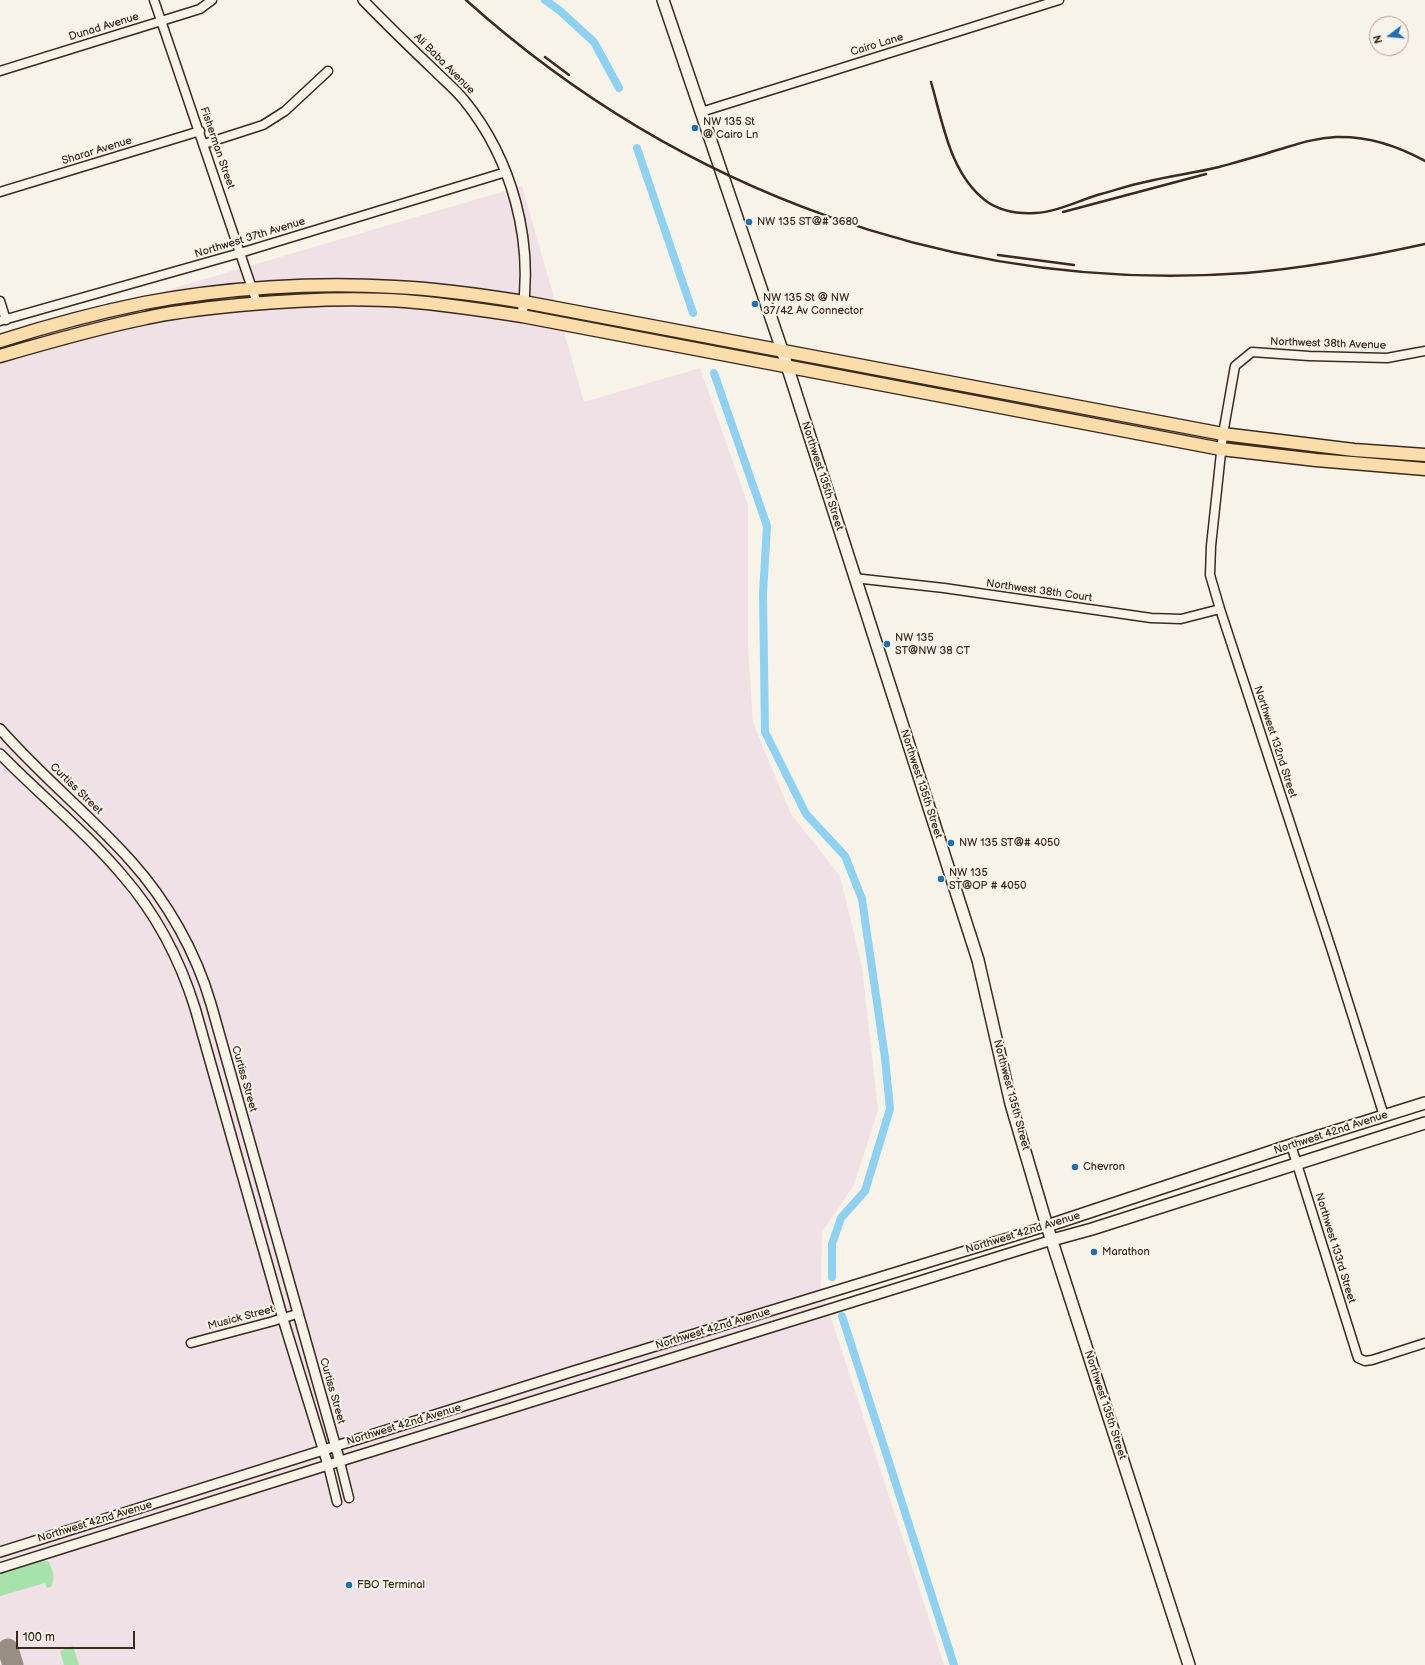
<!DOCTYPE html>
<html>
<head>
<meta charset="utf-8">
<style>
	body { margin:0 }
	#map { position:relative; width:1425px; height:1665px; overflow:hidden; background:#f7f3e8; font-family:"Balsamiq Sans",sans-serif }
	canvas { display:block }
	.north { position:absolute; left:1369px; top:16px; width:40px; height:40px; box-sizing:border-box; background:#f7f3e8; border:1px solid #aca397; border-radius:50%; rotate:254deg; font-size:11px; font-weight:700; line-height:16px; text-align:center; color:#3b2a1e }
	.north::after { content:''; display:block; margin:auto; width:14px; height:18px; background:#1f6fb2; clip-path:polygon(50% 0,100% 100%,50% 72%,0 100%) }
	.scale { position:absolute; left:16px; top:1631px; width:119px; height:18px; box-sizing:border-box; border:2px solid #3b2a1e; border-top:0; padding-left:5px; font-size:12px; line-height:14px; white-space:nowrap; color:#3b2a1e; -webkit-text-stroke:3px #f7f3e8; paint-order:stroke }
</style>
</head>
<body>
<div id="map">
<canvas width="1425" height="1665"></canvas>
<div class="north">N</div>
<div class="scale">100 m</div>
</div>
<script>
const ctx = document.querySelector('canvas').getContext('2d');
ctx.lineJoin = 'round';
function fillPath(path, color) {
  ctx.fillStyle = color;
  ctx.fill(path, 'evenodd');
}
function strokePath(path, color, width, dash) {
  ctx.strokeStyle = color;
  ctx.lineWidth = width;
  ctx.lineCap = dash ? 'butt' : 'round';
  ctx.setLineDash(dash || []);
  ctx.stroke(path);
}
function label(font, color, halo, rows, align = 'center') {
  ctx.font = font + ' "Balsamiq Sans",sans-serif';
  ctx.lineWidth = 4;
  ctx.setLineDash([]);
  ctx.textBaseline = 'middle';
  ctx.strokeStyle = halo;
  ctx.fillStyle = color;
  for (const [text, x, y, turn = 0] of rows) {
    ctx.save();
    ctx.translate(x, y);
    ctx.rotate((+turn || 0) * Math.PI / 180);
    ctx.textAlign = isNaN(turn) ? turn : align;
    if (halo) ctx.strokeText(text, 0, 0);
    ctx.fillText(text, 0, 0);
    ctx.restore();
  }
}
fillPath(new Path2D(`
	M522,186L584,402L700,368L748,505V648L753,723L791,814L840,876L862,967L878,1110L854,1185L822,1232L821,1287L944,1665H0V339Z`), '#f0e1e6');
fillPath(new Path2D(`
	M44,1560L49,1562C52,1570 56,1578 51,1587L47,1588L45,1583L0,1596V1574Z
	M73,1646L79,1665H64L60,1651Z`), '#a5e3aa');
strokePath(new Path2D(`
	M545,0L559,10L594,42L619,88
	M637,148L693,313
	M714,373L767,526L763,593L765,732L806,814L845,856L862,899L885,1058L890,1109L865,1191L841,1218L832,1244V1277
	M842,1316L954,1665`), '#8ed1f0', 8);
strokePath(new Path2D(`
	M8,1649L13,1665`), '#998e83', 21);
const minor = new Path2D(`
	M154,0L257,303
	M0,71L200,9L212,0
	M701,112L1059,0
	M204,144L263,125L285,111L328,71
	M0,192L200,131
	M0,301L6,320
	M0,321L240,253L506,172
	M854,578L944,588L1151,618L1181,619L1220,609
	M1384,1116L1333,954L1220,609L1210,575L1211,546L1223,434L1235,366L1252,352L1309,356L1387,358L1425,351
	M1291,1145L1358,1358L1365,1361L1372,1360L1425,1343
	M191,1343L270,1322L297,1314
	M340,1462L349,1498
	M328,1465L337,1502`);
const tertiary = new Path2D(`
	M363,0C386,24 410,47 434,70C444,80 455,89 464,100C512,159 534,240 522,316
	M0,729C41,776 90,815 131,861C167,901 196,952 211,1004L340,1462
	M0,754C40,795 86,832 123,876C157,915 180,960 195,1008L283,1319L328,1465
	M0,1552L574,1371L1047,1226
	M0,1568L328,1465L1052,1240`);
const secondary = new Path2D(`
	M663,0L782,350L978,960L1011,1104L1047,1226L1189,1665
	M1047,1226L1291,1145L1425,1103
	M1052,1240L1092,1229L1425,1123`);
const primary = new Path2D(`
	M0,341C47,326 95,313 144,303C223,288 314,282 395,287C438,289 481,295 524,302L1223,434L1354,450L1425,455
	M0,356C48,342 97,328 146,318C176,311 208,308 239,305C294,300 350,297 405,301C444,304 483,310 522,316L1221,449L1316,460L1425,469`);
strokePath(minor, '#3b2a1e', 11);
strokePath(tertiary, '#3b2a1e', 12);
strokePath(secondary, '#3b2a1e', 14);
strokePath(primary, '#3b2a1e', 15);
strokePath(minor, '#f7f3e8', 8);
strokePath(tertiary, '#f7f3e8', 9);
strokePath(secondary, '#f7f3e8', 11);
strokePath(primary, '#faddab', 12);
strokePath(new Path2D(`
	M466,0C680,192 958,294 1246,273C1307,268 1366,257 1425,244
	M545,57L569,75
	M931,82C943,123 950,174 986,201C1000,211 1018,214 1035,213C1058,212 1079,200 1101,194C1116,190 1130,185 1145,182C1169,176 1195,173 1219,167C1237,162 1256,157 1274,151C1295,145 1313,138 1336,137C1367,136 1398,146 1425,161
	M1063,212L1206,174
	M998,255L1074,265`), '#3b2a1e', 2.5);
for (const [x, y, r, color] of [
	[695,128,4,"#1f6fb2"],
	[749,222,4,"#1f6fb2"],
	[755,304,4,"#1f6fb2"],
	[887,644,4,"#1f6fb2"],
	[951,843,4,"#1f6fb2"],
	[941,879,4,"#1f6fb2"],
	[1075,1167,4,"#1f6fb2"],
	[1094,1252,4,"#1f6fb2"],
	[349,1585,4,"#1f6fb2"]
]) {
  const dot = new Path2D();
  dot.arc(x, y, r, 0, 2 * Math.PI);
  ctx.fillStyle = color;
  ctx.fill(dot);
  strokePath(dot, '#f7f3e8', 1.5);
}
label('11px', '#3b2a1e', '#f7f3e8', [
	["Dunad Avenue",104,27,-17],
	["Cairo Lane",877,45,-17],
	["Ali Baba Avenue",444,64,45],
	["Fisherman Street",217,148,71],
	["Sharar Avenue",97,151,-17],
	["Northwest 37th Avenue",250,238,-17],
	["Northwest 38th Avenue",1328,344,2],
	["Northwest 135th Street",822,476,72],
	["Northwest 38th Court",1039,591,8],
	["Northwest 132nd Street",1275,742,72],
	["Northwest 135th Street",921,784,72],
	["Curtiss Street",76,789,44],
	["Curtiss Street",244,1079,74],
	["Northwest 135th Street",1011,1095,75],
	["Northwest 42nd Avenue",1331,1133,-18],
	["Northwest 42nd Avenue",1023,1233,-17],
	["Northwest 133rd Street",1335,1248,73],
	["Musick Street",241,1318,-15],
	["Northwest 42nd Avenue",713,1329,-17],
	["Curtiss Street",332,1391,74],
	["Northwest 135th Street",1105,1405,72],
	["Northwest 42nd Avenue",404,1425,-17],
	["Northwest 42nd Avenue",95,1522,-17]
]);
label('11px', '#3b2a1e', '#f7f3e8', [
	["NW 135 St",703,122],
	["@ Cairo Ln",703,135],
	["NW 135 ST@# 3680",757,222],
	["NW 135 St @ NW",763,298],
	["37/42 Av Connector",763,311],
	["NW 135",895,638],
	["ST@NW 38 CT",895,651],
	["NW 135 ST@# 4050",959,843],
	["NW 135",949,873],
	["ST@OP # 4050",949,886],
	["Chevron",1083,1167],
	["Marathon",1102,1252],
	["FBO Terminal",357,1585]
], 'left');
</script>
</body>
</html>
